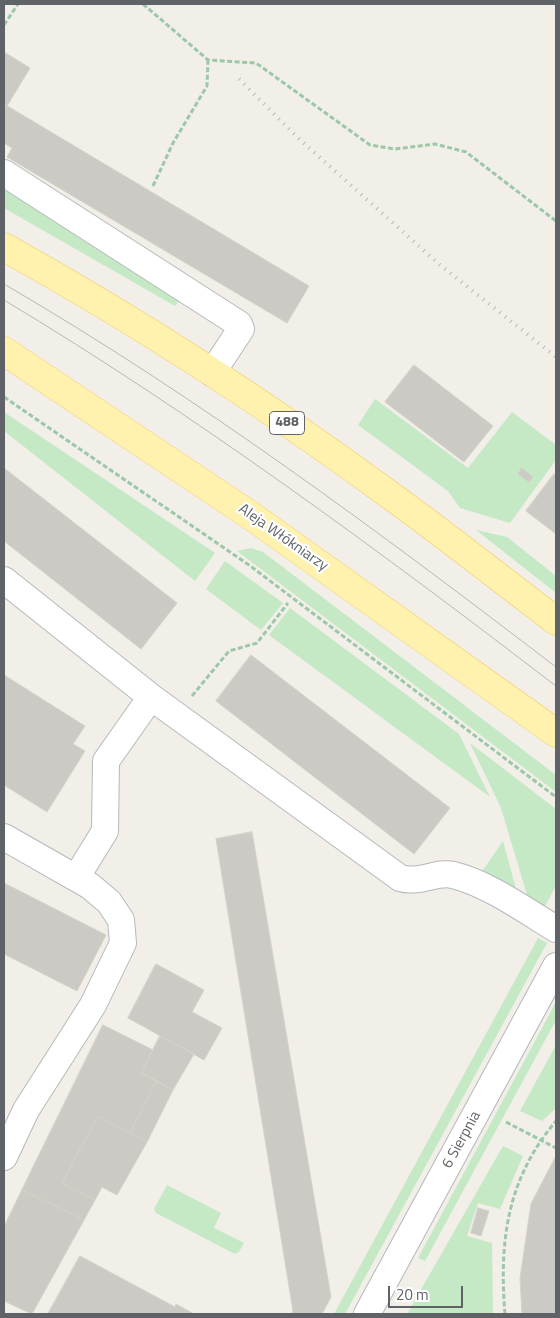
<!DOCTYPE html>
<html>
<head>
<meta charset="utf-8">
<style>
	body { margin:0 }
	#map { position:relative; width:560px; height:1318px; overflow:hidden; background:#f1efe8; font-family:"Titillium Web",sans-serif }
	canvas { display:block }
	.frame { position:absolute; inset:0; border:5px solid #5f6368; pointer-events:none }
	.scale { position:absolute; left:388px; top:1286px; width:75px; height:22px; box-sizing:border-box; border:2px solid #5f6368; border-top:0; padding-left:6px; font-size:15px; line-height:18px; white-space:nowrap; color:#5f6368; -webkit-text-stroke:4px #fff; paint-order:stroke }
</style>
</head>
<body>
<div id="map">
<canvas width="560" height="1318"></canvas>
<div class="frame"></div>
<div class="scale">20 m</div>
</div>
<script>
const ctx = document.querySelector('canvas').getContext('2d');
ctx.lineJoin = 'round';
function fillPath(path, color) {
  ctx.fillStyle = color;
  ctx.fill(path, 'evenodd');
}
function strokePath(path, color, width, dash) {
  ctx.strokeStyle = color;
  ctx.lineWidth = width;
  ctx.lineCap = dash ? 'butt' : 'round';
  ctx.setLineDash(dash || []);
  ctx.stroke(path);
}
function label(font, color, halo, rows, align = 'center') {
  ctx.font = font + ' "Titillium Web",sans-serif';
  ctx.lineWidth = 4.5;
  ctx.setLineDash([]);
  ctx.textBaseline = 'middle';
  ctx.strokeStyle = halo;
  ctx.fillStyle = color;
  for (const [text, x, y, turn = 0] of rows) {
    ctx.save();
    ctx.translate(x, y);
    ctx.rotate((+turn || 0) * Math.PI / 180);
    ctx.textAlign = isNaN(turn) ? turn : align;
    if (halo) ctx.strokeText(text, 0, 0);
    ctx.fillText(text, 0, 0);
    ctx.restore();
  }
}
fillPath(new Path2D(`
	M4,188L180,299L175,306L4,208Z
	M375,399L468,468L512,412L556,445V460L510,523L460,508L448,491L358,425Z
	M4,412L215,553L195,581L4,431Z
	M476,530L507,537L556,576V593Z
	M251,548L263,552L556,775V792L237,551Z
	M225,561L283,603L261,630L206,589Z
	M290,608L459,734L490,797L269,635Z
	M470,743L556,809V886L544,908L530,905L501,808Z
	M503,841L519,900L481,873Z
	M538,938L547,943L345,1314H334Z
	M556,1002V1020L425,1261L418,1258Z
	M556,1045V1108L542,1121L520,1111Z
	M503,1146L523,1156L500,1209L478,1203L467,1236L492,1243L493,1314H407Z
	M167,1185L221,1213L214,1228L244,1243L239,1252L235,1254L156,1213L154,1209Z`), '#c5e8c5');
const building = new Path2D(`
	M4,52L30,68L7,106L4,104Z
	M4,104L309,286L287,323L7,157L12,148L4,143Z
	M414,365L493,426L464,462L385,402Z
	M4,468L177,603L141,649L4,541Z
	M522,468L533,477L529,482L518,474Z
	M554,474L556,476V534L526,511Z
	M251,655L450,808L414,854L216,701Z
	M4,675L85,726L73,744L85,751L47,812L4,785Z
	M252,832L331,1297L322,1314H291L293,1311L216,839Z
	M4,883L106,935L77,991L4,954Z
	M156,964L204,990L192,1012L222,1028L204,1060L128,1018Z
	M103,1025L153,1050L141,1073L157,1081L130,1133L98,1116L62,1184L95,1200L84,1220L22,1190Z
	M160,1036L194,1054L173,1090L141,1073Z
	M157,1081L173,1090L147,1142L130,1133Z
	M98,1116L147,1142L117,1195L102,1187L95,1200L62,1184Z
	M556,1156V1314H522L520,1278L531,1204Z
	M22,1190L84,1220L32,1314L4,1301V1227Z
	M478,1208L489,1211L481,1236L471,1233Z
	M80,1256L175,1307L176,1304L194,1314H48Z`);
fillPath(building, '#cccac5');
strokePath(building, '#d6d1c6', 1);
const minor = new Path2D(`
	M4,173L239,324L241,329L212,373
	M4,580L151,697L400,878C420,884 436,871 453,875C487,883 526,911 556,929
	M4,837L90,886L109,902L121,920L123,943L93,1005L26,1110L4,1157
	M76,878L105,831L106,761L151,697
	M367,1314L556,966`);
const major = new Path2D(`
	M4,247C139,322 270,407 394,498C449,538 502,580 556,621
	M4,351L250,515L556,733`);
strokePath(minor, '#b5b8bc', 28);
strokePath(major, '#f2c960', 29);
strokePath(new Path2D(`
	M143,4L208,60L256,63L370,145L395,149L435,144L466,152L556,221
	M4,25L18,4
	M153,186L173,143L207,86L208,60
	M4,397L249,565L556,797
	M192,696L229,651L257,643L288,603
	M506,1122L556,1148
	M505,1314C499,1241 507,1179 556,1121`), '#9cc7a9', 3, [5, 2.5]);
strokePath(minor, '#fff', 26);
strokePath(major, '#fff2af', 28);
strokePath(new Path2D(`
	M4,284C198,397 378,531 556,667
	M4,300C197,416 377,549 556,686`), '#b6b7b8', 1);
strokePath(new Path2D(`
	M239,79L297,137L440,265L556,357`), '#b6b7b8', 4, [1, 6]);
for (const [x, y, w] of [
	[287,423,35]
]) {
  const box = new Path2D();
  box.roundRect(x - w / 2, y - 11.5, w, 23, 4);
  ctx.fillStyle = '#fff';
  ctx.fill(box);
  strokePath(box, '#5f6368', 1);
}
label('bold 14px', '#5f6368', null, [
	["488",287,423]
]);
label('15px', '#5f6368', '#fff', [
	["Aleja Włókniarzy",283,538,35],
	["6 Sierpnia",462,1140,-61]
]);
</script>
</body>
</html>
